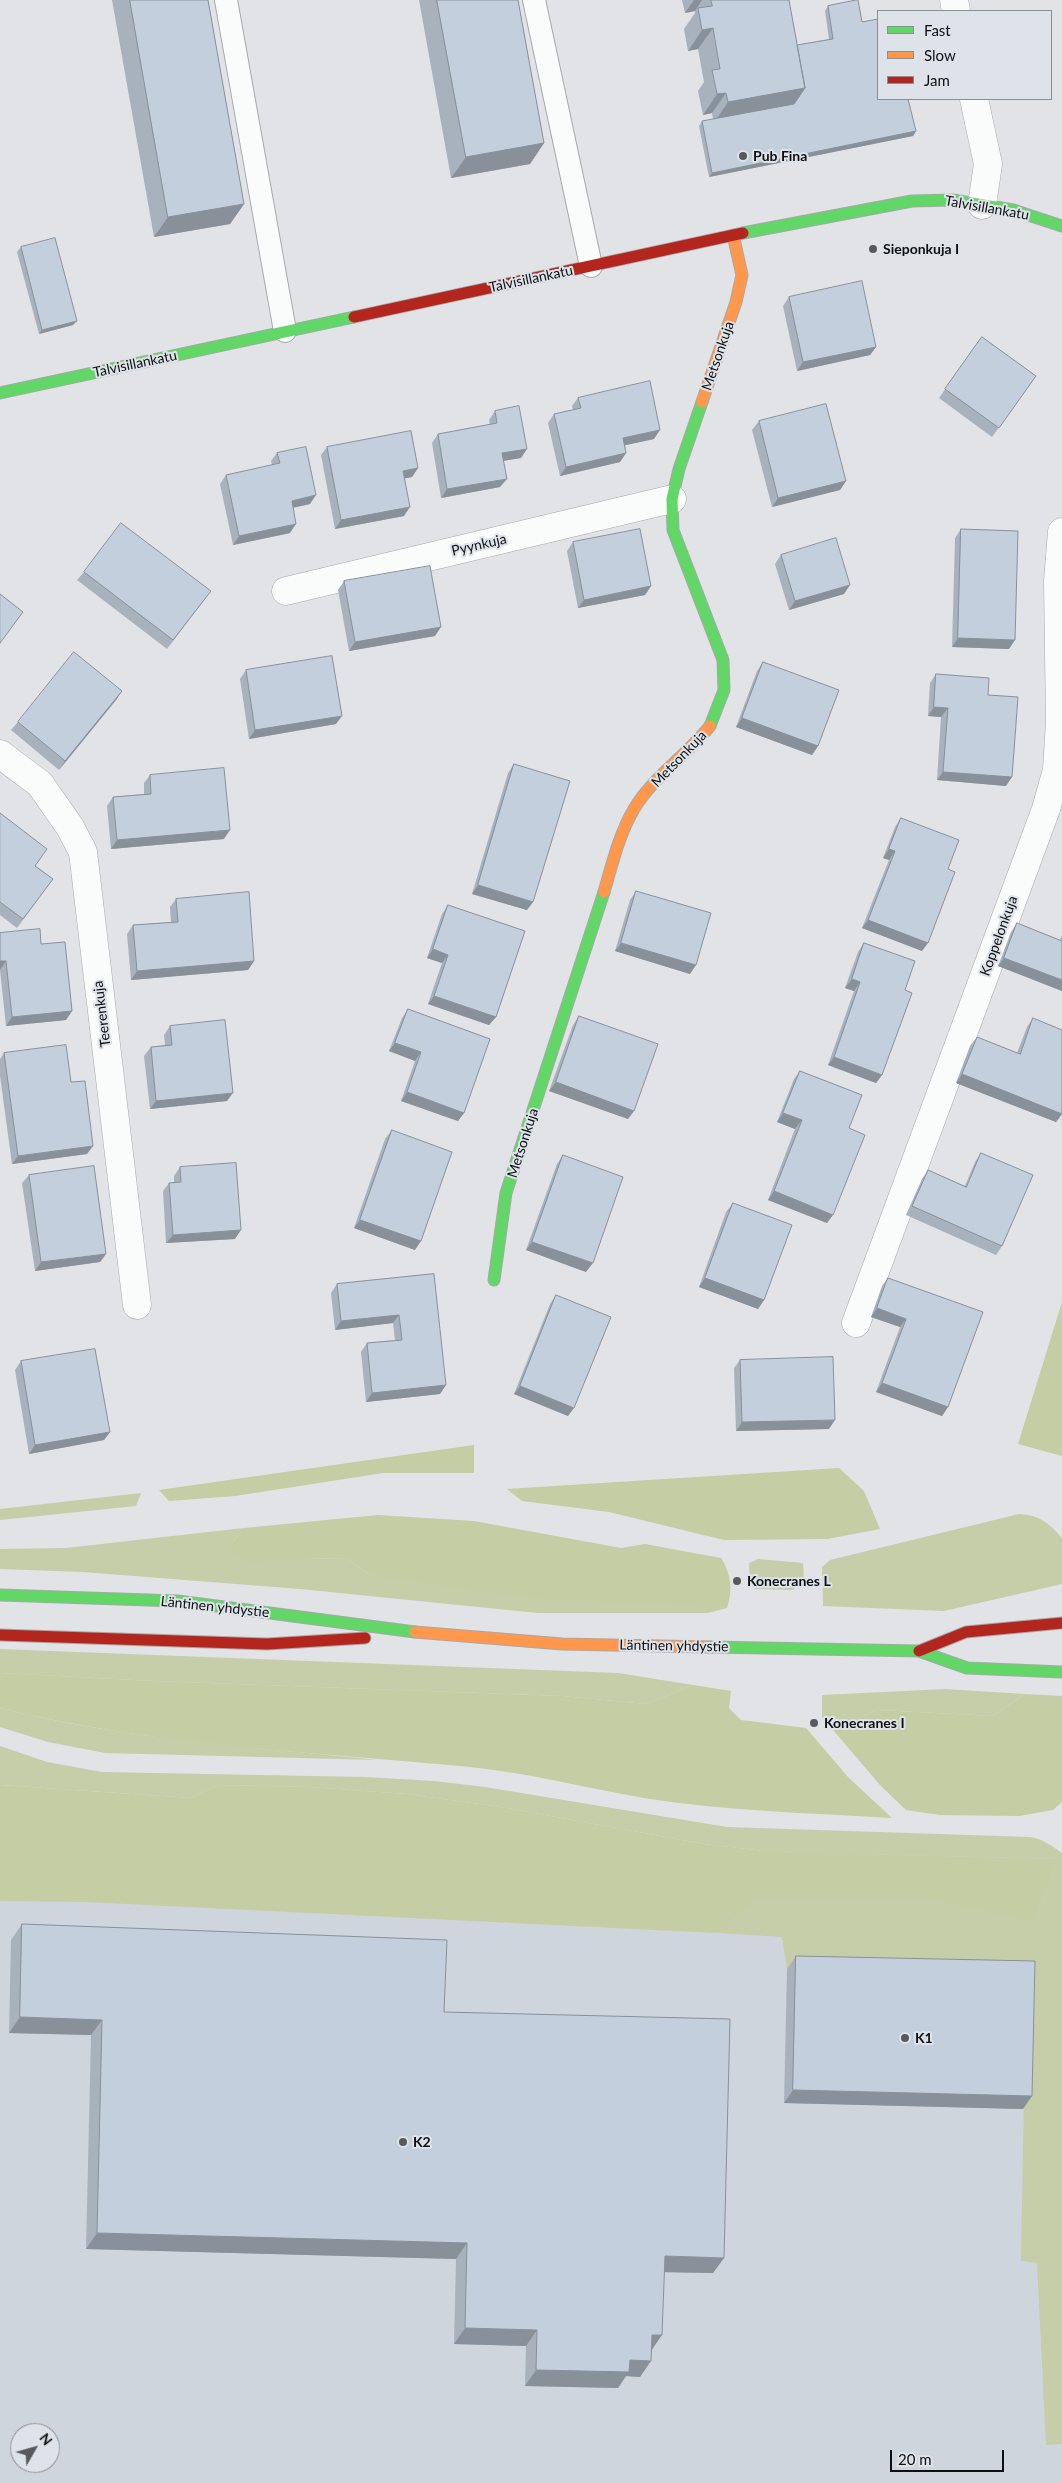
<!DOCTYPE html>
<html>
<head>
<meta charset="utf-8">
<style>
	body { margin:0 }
	#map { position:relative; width:1062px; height:2483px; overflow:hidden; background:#e1e3e6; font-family:Lato,sans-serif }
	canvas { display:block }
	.legend { position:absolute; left:877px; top:10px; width:175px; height:90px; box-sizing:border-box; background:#dee3e9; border:1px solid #8b8e93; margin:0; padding:6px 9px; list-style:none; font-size:15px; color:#0e0f11 }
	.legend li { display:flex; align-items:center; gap:10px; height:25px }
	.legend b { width:25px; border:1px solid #8b8e93 }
	.north { position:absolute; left:10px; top:2423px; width:50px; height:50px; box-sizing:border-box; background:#dee3e9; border:1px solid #8b8e93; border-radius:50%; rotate:52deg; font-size:14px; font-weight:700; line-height:20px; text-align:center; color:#0e0f11 }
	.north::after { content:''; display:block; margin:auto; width:18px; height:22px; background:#58595c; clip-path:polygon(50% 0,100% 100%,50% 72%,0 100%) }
	.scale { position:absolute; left:890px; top:2450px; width:114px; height:22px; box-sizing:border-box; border:2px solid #0e0f11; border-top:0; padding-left:6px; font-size:15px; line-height:18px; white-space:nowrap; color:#0e0f11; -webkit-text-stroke:4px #dee3e9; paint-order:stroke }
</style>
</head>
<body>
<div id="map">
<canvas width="1062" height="2483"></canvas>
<ul class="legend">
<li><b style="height:6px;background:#63d668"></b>Fast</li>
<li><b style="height:6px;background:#ff974d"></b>Slow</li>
<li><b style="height:6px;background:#b3261e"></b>Jam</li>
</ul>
<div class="north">N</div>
<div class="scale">20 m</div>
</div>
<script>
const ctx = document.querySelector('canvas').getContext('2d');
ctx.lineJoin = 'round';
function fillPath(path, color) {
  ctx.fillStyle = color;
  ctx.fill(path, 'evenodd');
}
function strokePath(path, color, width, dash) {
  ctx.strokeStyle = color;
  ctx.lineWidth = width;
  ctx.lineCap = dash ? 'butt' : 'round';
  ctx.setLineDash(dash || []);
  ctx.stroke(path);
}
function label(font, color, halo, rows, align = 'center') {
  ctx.font = font + ' Lato,sans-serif';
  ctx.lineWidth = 4;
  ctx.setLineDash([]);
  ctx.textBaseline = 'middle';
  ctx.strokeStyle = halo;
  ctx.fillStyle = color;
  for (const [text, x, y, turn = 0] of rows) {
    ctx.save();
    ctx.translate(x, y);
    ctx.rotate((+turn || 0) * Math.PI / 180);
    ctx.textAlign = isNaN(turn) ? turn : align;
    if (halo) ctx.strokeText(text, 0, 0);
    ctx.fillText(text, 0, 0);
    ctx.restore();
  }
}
fillPath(new Path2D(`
	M0,1830L1062,1859V2483H0ZM20,2433H50V2463H20Z`), '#cfd5dd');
fillPath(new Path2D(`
	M141,1493L136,1506L0,1520V1509Z
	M1019,1514C1039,1515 1049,1523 1062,1538V1584L944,1611L823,1606L822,1567L830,1560Z
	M244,1528L229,1547L310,1558L347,1559L368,1574L727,1608L708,1613H538L300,1589L83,1572L0,1569V1549L66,1548Z
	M758,1559L803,1563L804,1580L793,1590L756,1589L750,1586L749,1563Z
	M0,1649L618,1673L693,1685L647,1704L562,1696L153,1681L0,1673Z
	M945,1689L1025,1694L993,1716L877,1710L833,1730L822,1717V1695Z
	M0,1708C123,1739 252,1747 378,1760L105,1753L48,1742L0,1727Z
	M0,1746L47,1762L102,1772L365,1777L434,1781L485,1787L727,1827L1030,1837C1043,1839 1052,1846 1062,1853V2444L1046,2445L1037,2263L1021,2261L1026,1974L787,1969L782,1937L717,1933L758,1899H926L1034,1923L1057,1859L772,1852L704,1844L501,1807L407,1794L308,1787L218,1785L191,1798L0,1785Z`), '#c5cea8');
fillPath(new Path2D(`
	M1062,1302V1456L1018,1444Z
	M474,1445V1473H383L235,1496L169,1501L159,1490Z
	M839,1468L864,1491L880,1529L827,1539L724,1540L609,1512L522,1501L507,1489Z
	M378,1515L474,1521L621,1548L645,1544L721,1558C731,1574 733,1590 727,1608L521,1597L368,1574L347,1559L310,1558L247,1562L229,1547L244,1528Z
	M0,1673L153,1681L562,1696L647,1704L693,1685L731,1691L729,1708L741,1720L806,1728L848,1777L892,1818C809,1813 726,1811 644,1798C586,1788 529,1773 470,1767C314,1752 153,1746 0,1708Z
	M1025,1694L1062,1696V1802L1053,1810L1019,1816L940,1815L906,1810L880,1785L833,1730L877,1710L993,1716Z
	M0,1785L191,1798L218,1785L308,1787L407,1794L501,1807L704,1844L772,1852L1057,1859L1034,1923L926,1899H758L717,1933L86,1902L0,1901Z`), '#c4cda3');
const lane = new Path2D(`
	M226,0L285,331
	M534,0L591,266`);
const street = new Path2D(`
	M954,0L956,11
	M974,99L988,164L982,205
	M286,591L672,499
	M0,754L40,784L70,827L83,852L137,1305
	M856,1323L1046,809L1057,770L1060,722L1058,581L1062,532`);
const fast = new Path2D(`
	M743,233L912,201L953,200L1013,210L1062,226
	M0,393L354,317
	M702,402L679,469L672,499L673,530L723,660L724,690L710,726
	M494,1280L506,1193L604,892
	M0,1595L178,1601L415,1632
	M709,1647L919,1651L967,1668L1062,1672`);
const slow = new Path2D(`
	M702,402L736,302L742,275L733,235
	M604,892C612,865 619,834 634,809C653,777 687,755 710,726
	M415,1632L562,1644L709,1647`);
const jam = new Path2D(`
	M354,317L743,233
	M0,1635L267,1644L365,1638
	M919,1651L966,1632L1062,1623`);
strokePath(lane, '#a7a8ab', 24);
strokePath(street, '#a7a8ab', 29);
strokePath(fast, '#a7a8ab', 13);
strokePath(slow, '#a7a8ab', 13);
strokePath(jam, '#a7a8ab', 13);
strokePath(lane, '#fafbfb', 22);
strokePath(street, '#fafbfb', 28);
strokePath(fast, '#63d668', 11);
strokePath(slow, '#ff974d', 11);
strokePath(jam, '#b3261e', 11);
fillPath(new Path2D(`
	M112,0H208L244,204L230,224L154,237Z
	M419,0H518L544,143L530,164L451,178Z
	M682,0H789L797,45L829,39L825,11L828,6L862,22L916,131L913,136L709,177L699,126L702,121L713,119L712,113L703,115L698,91L704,82L698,49L688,51L684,29L695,13V11L685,13Z
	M21,247L73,325L39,334L17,252Z
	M789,297L876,347L870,355L797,371L783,306Z
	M982,337L1036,376L992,437L939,398Z
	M578,398L654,439L625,445L626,453L620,462L560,476L548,423L554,414L573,410L572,406Z
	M495,411L521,458L503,461L500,487L441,498L432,443L438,434L490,425L489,420Z
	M759,421L846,481L840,490L772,507L752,430Z
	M327,447L418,468L412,477L405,478L404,516L335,529L321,455Z
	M277,453L310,504L293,508L290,533L233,545L220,484L226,475L272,465L271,461Z
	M961,529L1009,649L952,647L955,538Z
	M573,542L651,586L645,595L578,608L567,551Z
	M781,555L844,594L789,610L775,564Z
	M84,572L205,599L167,649L77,580Z
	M344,581L435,636L349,651L338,590Z
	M763,662L818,746L812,755L736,727L757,671Z
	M246,670L336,724L249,739L240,679Z
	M936,674L988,695L1006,786L937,780L941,717L928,716L930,683Z
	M122,691L116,700L59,770L11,730L18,722Z
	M514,764L533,902L527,910L472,894L508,773Z
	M150,775L224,839L111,849L107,806L113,797L144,794V783Z
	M0,813L36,866L53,879L17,928L0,915Z
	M901,818L948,869L922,951L862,928L889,860L883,858L895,827Z
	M636,891L690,974L615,951L630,900Z
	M176,899L254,961L248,970L131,980L127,934L133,925L171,922L170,907Z
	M448,905L496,1017L489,1025L428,1004L442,963L427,958L442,914Z
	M1017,923L1060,940L1062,935V991L998,966L1011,932Z
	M0,933L41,944L72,1011L66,1020L6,1026L0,970Z
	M864,943L905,990L882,1075L876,1083L828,1065L854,991L845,988L858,952Z
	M408,1009L464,1113L458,1121L401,1101L415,1061L389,1051L402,1018Z
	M579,1016L628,1119L549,1091L573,1025Z
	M1033,1018L1062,1114L1056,1122L956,1083L970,1046L977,1037L1017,1053L1027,1027Z
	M170,1026L227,1101L150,1109L144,1056L151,1047L165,1045L164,1035Z
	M4,1053L71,1082L87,1154L12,1164L0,1076V1059Z
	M800,1071L849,1128L827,1223L768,1200L795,1129L777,1122L794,1079Z
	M392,1130L415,1250L354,1228L385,1139Z
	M981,1153L1002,1246L996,1255L906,1215L922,1179L928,1170L965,1186L975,1162Z
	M563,1155L586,1272L526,1250L557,1164Z
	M180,1167L235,1239L166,1243L163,1191L169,1183L174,1182V1176Z
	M29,1175L106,1254L100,1262L35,1271L22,1183Z
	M733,1203L764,1300L758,1309L699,1287L726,1212Z
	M434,1274L440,1394L366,1402L361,1352L367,1343L395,1340L393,1323L335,1330L331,1293L337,1284Z
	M888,1278L948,1407L942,1416L876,1392L900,1327L871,1317L882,1286Z
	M556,1295L568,1416L514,1394L550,1304Z
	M740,1360L829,1429L736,1431L734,1368Z
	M21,1361L110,1432L104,1440L29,1454L15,1370Z
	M22,1924L444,2012L724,2258L713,2273L664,2272L652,2351L640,2377L626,2376L618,2388L525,2386L526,2346L454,2344L456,2259L86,2249L91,2035L9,2033L11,1940Z
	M796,1956L1032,2096L1023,2109L784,2103L787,1969Z`), '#a8b2bd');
fillPath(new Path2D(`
	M694,0H702L695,11L685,13Z
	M713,28L698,49L688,51L702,30Z
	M805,88L791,109L714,123L728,102Z
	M726,93L712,113L703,115L717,94Z
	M916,131L913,136L709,177L712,173Z
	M544,143L530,164L451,178L466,157Z
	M244,204L230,224L154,237L168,217Z
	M77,321L73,325L39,334L42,330Z
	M876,347L870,355L797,371L803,362Z
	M660,430L654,439L617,447L623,438Z
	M527,449L521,458L496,462L502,453Z
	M626,453L620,462L560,476L566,467Z
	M418,468L412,477L397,480L403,471Z
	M507,479L500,487L441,498L447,489Z
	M846,481L840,490L772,507L778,498Z
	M316,495L310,504L286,509L292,501Z
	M410,507L404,516L335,529L341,520Z
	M296,524L290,533L233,545L239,536Z
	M850,585L844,594L789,610L795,601Z
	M651,586L645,595L578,608L584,600Z
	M441,627L435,636L349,651L355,642Z
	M958,638L1015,640L1009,649L952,647Z
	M122,691L116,700L59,770L65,761Z
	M934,707L948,708L941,717L928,716Z
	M342,716L336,724L249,739L255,730Z
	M742,718L818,746L812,755L736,727Z
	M943,772L1012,777L1006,786L937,780Z
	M230,830L224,839L111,849L117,840Z
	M889,849L895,851L889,860L883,858Z
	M478,885L533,902L527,910L472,894Z
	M868,920L928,943L922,951L862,928Z
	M621,943L696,965L690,974L615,951Z
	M433,949L448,955L442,963L427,958Z
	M1004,958L1062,980V991L998,966Z
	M0,961H6L0,970Z
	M254,961L248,970L131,980L137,971Z
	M852,979L860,982L854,991L845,988Z
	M434,996L496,1017L489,1025L428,1004Z
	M72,1011L66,1020L6,1026L12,1017Z
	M395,1043L421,1052L415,1061L389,1051Z
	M834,1057L882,1075L876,1083L828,1065Z
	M962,1074L1062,1114L1056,1122L956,1083Z
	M556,1082L634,1111L628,1119L549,1091Z
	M407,1092L464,1113L458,1121L401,1101Z
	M233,1093L227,1101L150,1109L156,1101Z
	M783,1113L802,1120L795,1129L777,1122Z
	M93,1146L87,1154L12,1164L18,1156Z
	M774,1191L833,1215L827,1223L768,1200Z
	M360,1220L421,1241L415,1250L354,1228Z
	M241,1230L235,1239L166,1243L173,1235Z
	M532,1242L593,1263L586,1272L526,1250Z
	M106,1254L100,1262L35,1271L41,1262Z
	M705,1278L764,1300L758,1309L699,1287Z
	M877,1308L906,1319L900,1327L871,1317Z
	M399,1315L393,1323L335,1330L341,1321Z
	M882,1383L948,1407L942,1416L876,1392Z
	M446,1385L440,1394L366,1402L372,1393Z
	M520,1386L574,1408L568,1416L514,1394Z
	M835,1420L829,1429L736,1431L742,1422Z
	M110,1432L104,1440L29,1454L35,1445Z
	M20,2017L102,2020L91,2035L9,2033Z
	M793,2090L1032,2096L1023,2109L784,2103Z
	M97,2233L467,2243L456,2259L86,2249Z
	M665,2256L724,2258L713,2273L654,2272Z
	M465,2328L537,2330L526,2346L454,2344Z
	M652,2335H662L651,2351Z
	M630,2360L651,2361L640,2377L626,2376L618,2388L525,2386L536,2370Z`), '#88919a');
const building = new Path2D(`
	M130,0H208L244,204L168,217Z
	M437,0H518L544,143L466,157Z
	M711,0H789L805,88L728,102L726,93L717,94L712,70L720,69L713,28L702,30L698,8L712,6Z
	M858,0L862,22L878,19V99H908L916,131L712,173L702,121L794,104L805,88L797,45L833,39L828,6Z
	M55,238L77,321L42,330L21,247Z
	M862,281L876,347L803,362L789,297Z
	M982,337L1036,376L999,428L945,389Z
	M650,381L660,430L623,438L626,453L566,467L554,414L581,408L578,398Z
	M826,404L846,481L778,498L759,421Z
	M519,406L527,449L502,453L507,479L447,489L438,434L497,423L495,411Z
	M411,431L418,468L403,471L410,507L341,520L327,447Z
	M306,447L316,495L292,501L296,524L239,536L226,475L280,463L277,453Z
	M121,523L211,591L173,640L84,572Z
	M640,529L651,586L584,600L573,542Z
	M961,529L1018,531L1015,640L958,638Z
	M836,538L850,585L795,601L781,555Z
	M430,566L441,627L355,642L344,581Z
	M0,594L23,612L0,643Z
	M74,652L122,691L65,761L18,722Z
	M332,656L342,716L255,730L246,670Z
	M763,662L839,690L818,746L742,718Z
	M936,674L989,678L988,695L1018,697L1012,777L943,772L948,708L934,707Z
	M514,764L570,781L533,902L478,885Z
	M224,768L230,830L117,840L113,797L151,794L150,775Z
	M0,813L47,849L35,866L53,879L23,919L0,902Z
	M901,818L959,840L948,869L955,872L928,943L868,920L895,851L889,849Z
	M636,891L711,913L696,965L621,943Z
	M249,892L254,961L137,971L133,925L178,922L176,899Z
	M448,905L525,931L496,1017L434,996L448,955L433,949Z
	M1017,923L1062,941V980L1004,958Z
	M40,929L41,944L65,942L72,1011L12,1017L6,961H0V933Z
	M864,943L915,961L905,990L912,993L882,1075L834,1057L860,982L852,979Z
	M408,1009L490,1039L464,1113L407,1092L421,1052L395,1043Z
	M579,1016L658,1044L634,1111L556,1082Z
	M1033,1018L1062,1030V1114L962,1074L977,1037L1020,1054Z
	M225,1020L233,1093L156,1101L151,1047L172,1045L170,1026Z
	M66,1045L71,1082L85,1081L93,1146L18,1156L4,1053Z
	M800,1071L862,1095L849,1128L865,1135L833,1215L774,1191L802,1120L783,1113Z
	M392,1130L452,1152L421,1241L360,1220Z
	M981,1153L1033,1175L1002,1246L912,1206L928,1170L966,1187Z
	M563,1155L623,1177L593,1263L532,1242Z
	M236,1163L241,1230L173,1235L169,1183L181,1182L180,1167Z
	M94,1166L106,1254L41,1262L29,1175Z
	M733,1203L792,1225L764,1300L705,1278Z
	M434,1274L446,1385L372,1393L367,1343L402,1340L399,1315L341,1321L337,1284Z
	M888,1278L983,1312L948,1407L882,1383L906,1319L877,1308Z
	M556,1295L611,1317L574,1408L520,1386Z
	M95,1349L110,1432L35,1445L21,1361Z
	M833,1357L835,1420L742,1422L740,1360Z
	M22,1924L447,1940L444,2012L730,2019L724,2258L665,2256L662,2335H652L651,2361L630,2360L629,2372L536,2370L537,2330L465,2328L467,2243L97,2233L102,2020L20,2017Z
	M796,1956L1035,1961L1032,2096L793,2090Z`);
fillPath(building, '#c3cfdc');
strokePath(building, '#88919a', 1);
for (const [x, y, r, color] of [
	[743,156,5,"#58595c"],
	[873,249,5,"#58595c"],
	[737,1581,5,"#58595c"],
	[814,1723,5,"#58595c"],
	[905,2038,5,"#58595c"],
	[403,2142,5,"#58595c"]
]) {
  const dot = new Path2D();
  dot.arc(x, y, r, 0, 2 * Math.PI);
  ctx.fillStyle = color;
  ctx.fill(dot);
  strokePath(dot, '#dee3e9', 2);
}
label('bold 14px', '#0e0f11', '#dee3e9', [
	["Pub Fina",753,156],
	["Sieponkuja I",883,249],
	["Konecranes L",747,1581],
	["Konecranes I",824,1723],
	["K1",915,2038],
	["K2",413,2142]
], 'left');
label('14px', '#0e0f11', '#dee3e9', [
	["Talvisillankatu",987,208,10],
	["Talvisillankatu",531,279,-12],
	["Metsonkuja",718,356,-71],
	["Talvisillankatu",135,364,-12],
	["Pyynkuja",479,545,-13],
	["Metsonkuja",679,759,-46],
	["Koppelonkuja",999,936,-70],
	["Teerenkuja",102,1014,-97],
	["Metsonkuja",523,1143,-72],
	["Läntinen yhdystie",215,1607,6],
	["Läntinen yhdystie",674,1646,1]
]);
</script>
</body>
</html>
